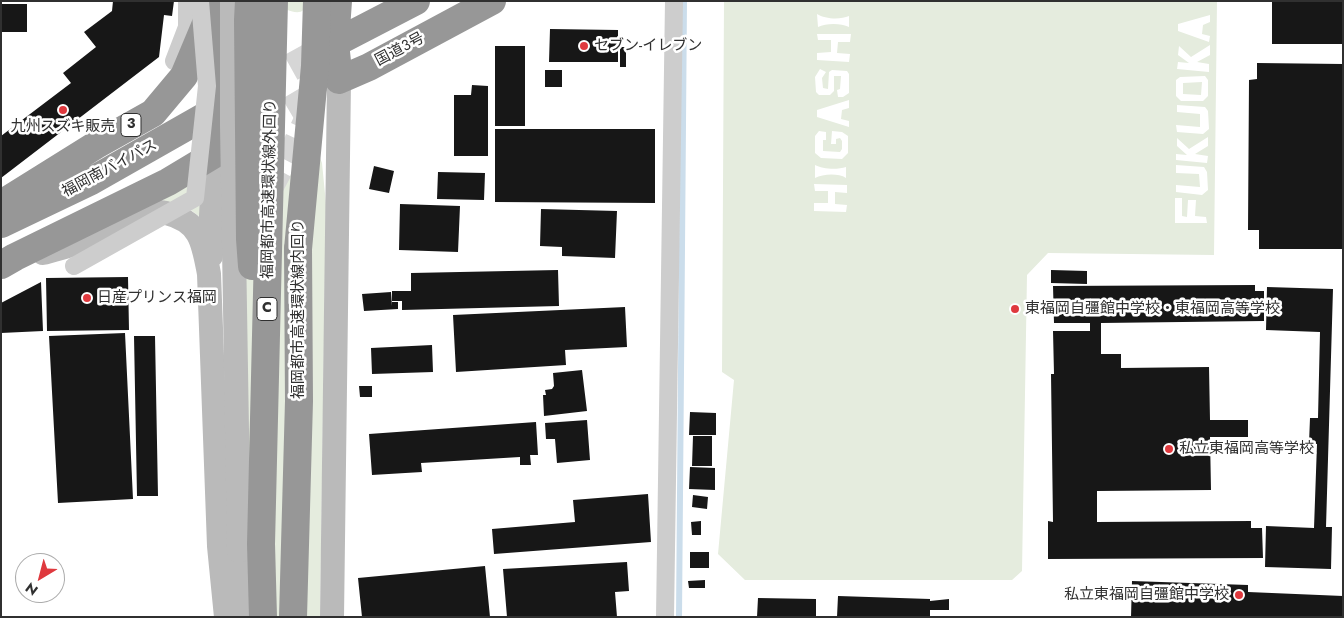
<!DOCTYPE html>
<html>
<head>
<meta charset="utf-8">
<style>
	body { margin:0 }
	#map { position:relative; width:1344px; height:618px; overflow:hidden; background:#fff; font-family:Jost,sans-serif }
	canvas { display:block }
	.frame { position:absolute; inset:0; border:2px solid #303030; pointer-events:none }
	.north { position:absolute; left:15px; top:553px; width:50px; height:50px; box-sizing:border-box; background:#fff; border:1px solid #acacac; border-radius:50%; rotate:217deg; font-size:14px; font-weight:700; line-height:20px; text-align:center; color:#303030 }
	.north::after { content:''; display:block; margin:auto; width:18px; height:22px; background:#df393e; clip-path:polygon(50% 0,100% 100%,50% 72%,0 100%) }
</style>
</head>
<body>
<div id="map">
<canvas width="1344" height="618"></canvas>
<div class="frame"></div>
<div class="north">N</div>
</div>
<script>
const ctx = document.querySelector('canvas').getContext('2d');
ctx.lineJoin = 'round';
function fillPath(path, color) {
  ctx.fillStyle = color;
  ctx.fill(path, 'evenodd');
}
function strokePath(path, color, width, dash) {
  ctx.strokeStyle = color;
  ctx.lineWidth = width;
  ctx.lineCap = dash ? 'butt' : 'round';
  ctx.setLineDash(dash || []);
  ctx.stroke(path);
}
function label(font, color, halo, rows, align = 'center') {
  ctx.font = font + ' Jost,"Noto Sans JP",sans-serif';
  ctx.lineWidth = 5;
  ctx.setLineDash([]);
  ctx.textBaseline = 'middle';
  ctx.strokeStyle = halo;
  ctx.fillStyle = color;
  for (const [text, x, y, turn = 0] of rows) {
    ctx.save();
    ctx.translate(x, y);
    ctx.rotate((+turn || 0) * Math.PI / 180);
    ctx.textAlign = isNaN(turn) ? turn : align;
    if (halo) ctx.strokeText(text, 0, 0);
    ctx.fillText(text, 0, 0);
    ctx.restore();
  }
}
fillPath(new Path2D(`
	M285,1H307C305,16 295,13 285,9Z
	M724,1H1217L1214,255L1048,253L1027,275L1022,571L1012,580H745L718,554L734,380L722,372ZM817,14C825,19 840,20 849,16V27C841,23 826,23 818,27ZM1210,15V22L1203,25L1202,34L1210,36L1209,42L1178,31V24ZM817,34H851L850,42H838L837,53L850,54L849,62L817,60V53L831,52V40H818ZM1210,45V55L1197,62L1209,64V72L1177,69L1178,62L1189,63L1178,55L1179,46L1191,57ZM820,69L826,72L822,78L823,88L828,89L829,72L832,70L847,71L849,74V93L843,97H838L837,90L840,89L841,76H834V91L830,95H819L816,92L815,77ZM1205,76L1208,80V96L1203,101H1181L1176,96V80L1180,77ZM849,100V108L842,110L841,119L849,121V127L817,117V110ZM1177,105L1205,107L1208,111L1209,129L1203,134L1177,132L1176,125L1200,127V114L1177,112ZM819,131L826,132V140H823V151L840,152L842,149V141L840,138L836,139V144H831L832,131L842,132L848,136V153L842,159L821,158L815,153V136ZM1208,137V146L1195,154L1208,156L1207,163L1176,160V154L1187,155L1177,146V138L1189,149ZM815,165C822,169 837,170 846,167V178C838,173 823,174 815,178ZM1176,165L1204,167L1207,172L1208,190L1202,195L1176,192V185L1200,187L1199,174L1176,173ZM814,184L847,185V193L835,192V204L847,205L846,212L814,211V203H828V191H815ZM1175,198H1182V216L1187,217L1188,200H1196L1195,216L1206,217L1207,223H1175Z
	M1202,82L1201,95L1183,94V83Z
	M307,144H315L322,163L326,204L320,617H237L241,268Z
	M203,178L200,217L188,208L163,201L164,199Z`), '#e5ecde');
strokePath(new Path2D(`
	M679,617L684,1`), '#cbddeb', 6);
fillPath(new Path2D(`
	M113,1H174L172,16L164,15L159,57L1,178V136L71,83L63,73L96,47L84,32L112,11Z
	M1272,1H1343V44H1272Z
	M1,4H27V32H1Z
	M550,29L618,30V62H549Z
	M495,46H525V126H495Z
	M620,47H626V67H620Z
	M1257,63L1343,64V249H1259V230H1248L1249,80L1257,79Z
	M545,70H562V87H545Z
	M472,85L488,86V156H454V95H471Z
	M495,129H655V203L495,202Z
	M374,166L394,171L389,193L369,189Z
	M438,172L485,173L484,200L437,199Z
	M400,204L460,206L458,252L399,250Z
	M541,209L617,211L615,258L562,256V247L540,246Z
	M558,270L559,306L402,310V301H392V291H411V273Z
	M1051,270L1087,271V284L1051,283Z
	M128,277L129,330L47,331L46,278Z
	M41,282L43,331L1,333V303Z
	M1255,285V291H1264V321L1101,323V354H1121V368L1209,367L1210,420H1248V437H1210L1211,490L1097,491V522L1251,521V528H1262L1263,558L1048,559V521L1053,522L1051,374H1054L1053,331H1090V323H1054L1053,286Z
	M1267,287L1333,289L1326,527H1332L1331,569L1265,567L1266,526L1314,528L1317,444L1309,443L1310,418H1318L1320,332L1266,330Z
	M391,292L392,306V302H398V309L364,311L362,294Z
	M625,307L627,347L565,350L566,365L456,372L453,315Z
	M125,333L133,499L58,503L49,336Z
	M134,336H155L158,496H137Z
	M432,345L433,372L372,374L371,348Z
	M582,370L587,411L544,416L543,395H546L545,390L552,389L554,386L553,373Z
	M359,386H372V397H360Z
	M690,412L716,413V435H689Z
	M587,420L590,460L557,463L555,439H546L545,423Z
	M536,422L538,455H530L531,465H520V457L421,463L422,472L372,475L369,434Z
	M693,436H712V466H692Z
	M690,467L715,468V490L689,489Z
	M648,494L651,542L494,554L492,529L575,522L573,500Z
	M693,495L708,497L707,509L692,507Z
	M701,521V535H692L691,522Z
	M690,552H709V568H690Z
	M627,562L629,591L615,592L617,617H507L503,569Z
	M485,566L490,617H362L358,578Z
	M705,580V588H689L688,581Z
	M1132,581L1248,585V592L1343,596V617H1131Z
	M838,596L930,599V601L949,599V610H930V617H837Z
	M758,598L816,599V617H757Z`), '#171717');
strokePath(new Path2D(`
	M269,192L296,141L307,117`), '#d6d6d6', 24, [24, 12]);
strokePath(new Path2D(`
	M254,88L335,43
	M253,132L316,95L339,80`), '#d6d6d6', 28, [28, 14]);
strokePath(new Path2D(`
	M174,61L187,27V1
	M665,617L674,1`), '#cdcdcd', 18);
strokePath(new Path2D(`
	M43,253C58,249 74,245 88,239C104,232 119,221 136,215C145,211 157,211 166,213C201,222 203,242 209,274L219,546L226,617
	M211,256V216L213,179V155
	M239,551L242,617
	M332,617L339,80`), '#bababa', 24);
strokePath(new Path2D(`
	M338,1L335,43L339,80L369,67L492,1
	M335,43L416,1
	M1,206L6,201L96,145L153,113L184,76L210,14
	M1,224L91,181L216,110
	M1,265L15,257L168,182L213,155L216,110L219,1
	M293,617L299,401L298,249`), '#979797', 28);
strokePath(new Path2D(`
	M74,266L195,198L207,86L200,1`), '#cdcdcd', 18);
strokePath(new Path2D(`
	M232,1V126L239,551`), '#bababa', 24);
strokePath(new Path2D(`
	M249,1L248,20L250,239L252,266
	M298,249L315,66L317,1
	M263,617L261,544L274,1`), '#979797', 28);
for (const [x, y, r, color] of [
	[584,46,5,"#df393e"],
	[63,110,5,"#df393e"],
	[87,298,5,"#df393e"],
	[1015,309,5,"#df393e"],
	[1169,449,5,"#df393e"],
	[1239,595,5,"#df393e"]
]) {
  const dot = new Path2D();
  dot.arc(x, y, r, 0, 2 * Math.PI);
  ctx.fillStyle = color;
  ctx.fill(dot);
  strokePath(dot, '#fff', 2);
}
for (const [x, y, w] of [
	[131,125,20],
	[267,309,20]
]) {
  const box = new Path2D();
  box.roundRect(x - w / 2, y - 11.5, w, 23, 4);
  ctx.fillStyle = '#fff';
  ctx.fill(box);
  strokePath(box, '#303030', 1);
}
label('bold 14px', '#303030', null, [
	["3",131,125],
	["C",267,309]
]);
label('15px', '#303030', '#fff', [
	["セブン-イレブン",594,46],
	["九州スズキ販売",63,127,"center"],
	["日産プリンス福岡",97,298],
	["東福岡自彊館中学校・東福岡高等学校",1025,309],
	["私立東福岡高等学校",1179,449],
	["私立東福岡自彊館中学校",1229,595,"right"]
], 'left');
label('15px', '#303030', '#fff', [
	["国道3号",400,50,-28],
	["福岡南バイパス",110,169,-28],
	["福岡都市高速環状線外回り",270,189,-89],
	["福岡都市高速環状線内回り",299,309,-90]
]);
</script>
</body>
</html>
